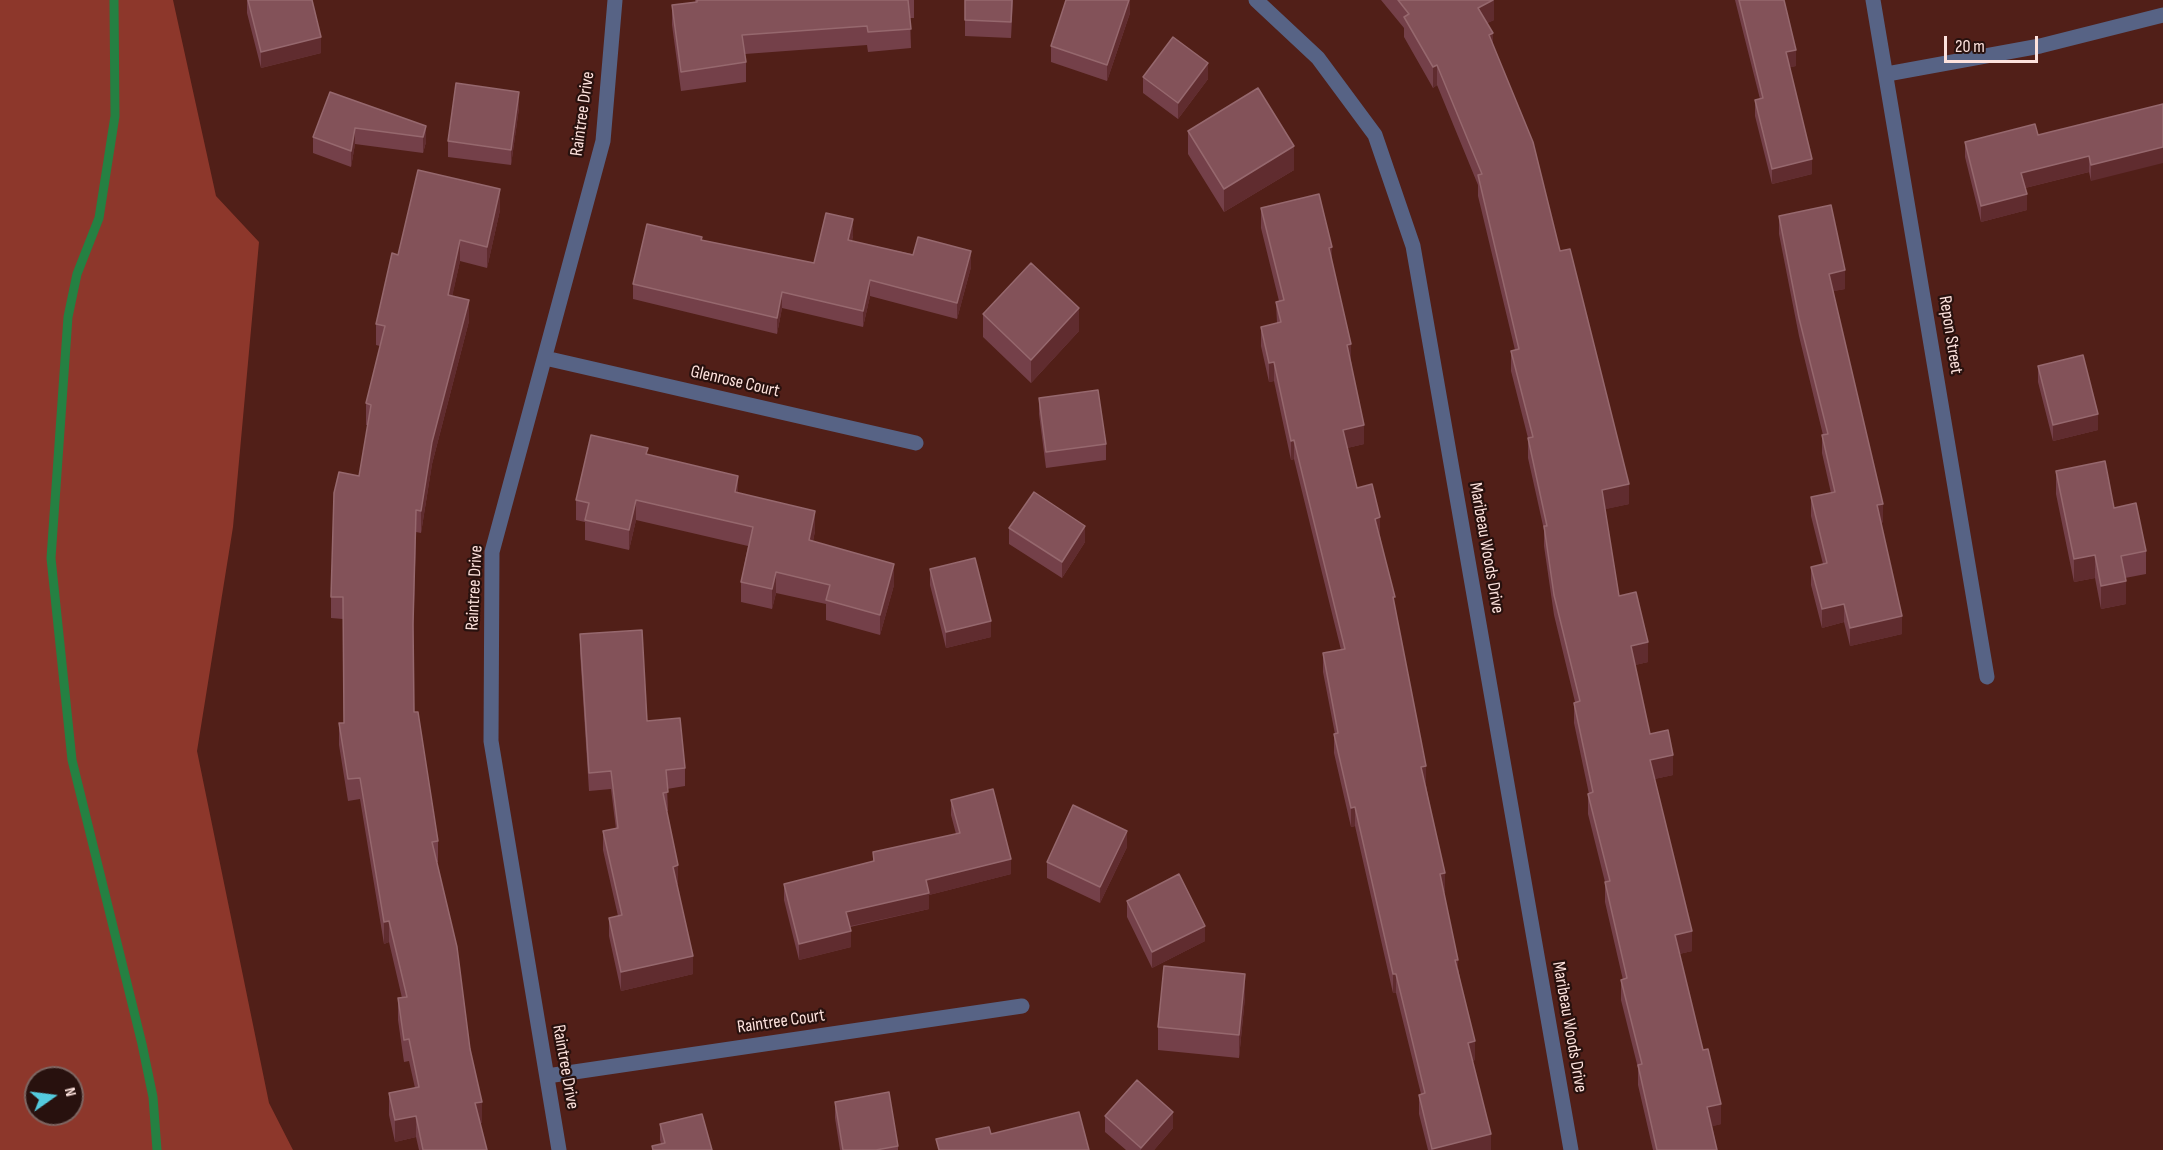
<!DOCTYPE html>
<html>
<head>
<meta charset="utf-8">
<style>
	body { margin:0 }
	#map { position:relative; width:2163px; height:1150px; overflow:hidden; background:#511f18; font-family:"Sofia Sans Condensed",sans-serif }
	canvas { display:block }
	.north { position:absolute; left:24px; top:1066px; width:60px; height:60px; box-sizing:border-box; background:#28110e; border:2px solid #7d6561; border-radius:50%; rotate:76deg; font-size:16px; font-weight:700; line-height:24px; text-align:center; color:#fde2dd }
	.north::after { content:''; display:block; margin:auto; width:21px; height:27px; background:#54cadd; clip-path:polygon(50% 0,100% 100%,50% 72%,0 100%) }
	.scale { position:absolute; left:1944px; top:36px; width:94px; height:27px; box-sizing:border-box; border:3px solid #fde2dd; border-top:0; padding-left:8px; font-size:18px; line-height:21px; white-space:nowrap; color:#fde2dd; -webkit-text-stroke:4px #28110e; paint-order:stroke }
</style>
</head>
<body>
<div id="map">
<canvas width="2163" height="1150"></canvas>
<div class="north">N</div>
<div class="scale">20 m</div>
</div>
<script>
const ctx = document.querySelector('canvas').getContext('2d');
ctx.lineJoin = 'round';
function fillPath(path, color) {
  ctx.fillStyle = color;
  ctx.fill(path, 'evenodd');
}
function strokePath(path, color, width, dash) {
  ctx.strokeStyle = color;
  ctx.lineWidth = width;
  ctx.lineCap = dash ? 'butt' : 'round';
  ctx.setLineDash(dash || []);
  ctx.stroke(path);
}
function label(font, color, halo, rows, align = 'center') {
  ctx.font = font + ' "Sofia Sans Condensed",sans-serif';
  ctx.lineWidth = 4.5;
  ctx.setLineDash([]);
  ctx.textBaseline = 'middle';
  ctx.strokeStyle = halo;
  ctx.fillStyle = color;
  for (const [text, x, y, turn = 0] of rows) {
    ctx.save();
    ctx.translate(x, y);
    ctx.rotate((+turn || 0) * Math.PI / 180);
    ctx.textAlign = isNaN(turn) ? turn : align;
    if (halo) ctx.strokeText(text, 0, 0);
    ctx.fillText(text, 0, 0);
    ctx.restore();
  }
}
fillPath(new Path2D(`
	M0,0H173L216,196L259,242L233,527L197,751L269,1103L293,1150H0ZM36,1078H72V1114H36Z`), '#8d372b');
strokePath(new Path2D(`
	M114,0L115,116L99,218L77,274L68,317L51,558L72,760L142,1044L153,1097L157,1150`), '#258042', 9);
strokePath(new Path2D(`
	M1256,0L1318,58L1375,135L1413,246L1571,1150
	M1873,0L1987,677
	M1887,74L2040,46L2163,15
	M545,358L916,443
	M547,1076L1022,1006
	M559,1150L491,741L492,552L603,141L615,0`), '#576385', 15);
fillPath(new Path2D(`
	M247,0H312L321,53L261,68L247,13Z
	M695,0H914V18H910L911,48L868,52L867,45L745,54L746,62V82L681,91L672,25V5L695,2Z
	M965,0H1013L1011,38L965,36Z
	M1130,0V13L1107,81L1051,62V46Z
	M1381,0H1494V20L1487,23L1493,45L1560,251L1629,504L1605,509L1619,596L1648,662L1635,665L1650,734L1673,775L1654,779L1692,951L1679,954L1721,1124L1712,1126L1717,1150H1653L1638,1085V1068L1621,1000V980H1623L1605,902V882L1588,814V794H1589L1574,723V703L1575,702L1554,615L1544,546V530L1528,458V438L1511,371V351L1515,350L1478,196V185L1437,85L1433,88L1404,37V28Z
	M1735,0H1784L1796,66L1790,67L1812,174L1772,184L1755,116V100L1760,99Z
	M1143,77L1208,79L1178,119L1143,93Z
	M330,92L426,126V142L423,153L355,144L351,167L313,153V137Z
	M2163,104L2091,181L2089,172L2025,188L2027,210L1981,222L1965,157V142L2038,135Z
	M519,108L511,165L448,157V141Z
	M1188,131L1294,170L1224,212L1188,154Z
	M1261,208L1332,261L1351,361L1364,444L1347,448L1357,488L1380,536L1395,610L1426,785L1445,892H1444L1475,1060L1472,1061L1491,1150H1428L1419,1114V1095L1421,1094L1396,993H1393L1355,826L1351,827L1334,753V734H1335L1323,672V653L1341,650L1294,459L1291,460L1274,381L1269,382L1261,346V327L1277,323L1276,302L1279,301L1261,228Z
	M500,210L487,268L460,261L452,296L469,321L432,464L421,533L416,532L413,638L414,712L438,841V862H437L470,1049L482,1123H480L487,1150H419L416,1137L395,1142L389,1115V1093L415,1088L409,1061L404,1062L398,1020V998H402L389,942L384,944L360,799L348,801L339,745V723H344L343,619L331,618V597L359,476L368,425H366V403L380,346L376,345V324L398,255Z
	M1779,216L1845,289L1833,291L1883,522L1881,523L1902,634L1850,646L1844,622L1822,628L1811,585V567L1823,564L1811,516V497L1831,493L1822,453V435H1823L1799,336L1779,234Z
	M853,235L852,241L971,267L957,319L870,296L863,327L782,308L777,334L633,299V284L702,240L814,263Z
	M983,314L1079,331L1031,383L983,337Z
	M2038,366L2098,430L2053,441L2038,382Z
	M1039,398L1106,444V460L1046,468L1039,414Z
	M648,455L738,493L815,531L813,541L894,585L880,635L826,620V604L776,593L772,609L741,602V582L748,546L636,520L629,550L585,540V522L576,520V500Z
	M2056,471L2146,551V574L2125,578L2126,604L2101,609L2095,578L2074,582L2056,494Z
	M1009,528L1085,542L1062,578L1009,544Z
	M930,569L991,637L946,648L930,585Z
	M580,634L647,721L685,768V786L667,789L668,811H667L678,884H677L693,974L621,991L609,936V918L618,916L603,850V831L616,829L611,789L589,791L580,652Z
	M951,800L1011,874L929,895V909L850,927L851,947L799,960L784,900V884L873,862V852L956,834L951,815Z
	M1127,847L1100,903L1047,878V862Z
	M1127,901L1205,941L1152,968L1127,917Z
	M1245,997L1239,1058L1158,1050V1027Z
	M835,1102L898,1146V1150H840L835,1118Z
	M1105,1116L1173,1128L1154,1150H1126L1105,1132Z
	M660,1124L712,1150H652V1146L661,1144L660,1140Z`), '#744049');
fillPath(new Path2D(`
	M1129,0H1130V13L1107,81V65Z
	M1493,0H1494V20L1478,28V8Z
	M1493,33V53L1489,35Z
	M321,37V53L261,68V52Z
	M1796,50V66L1786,68V52Z
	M1208,63V79L1178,119V103Z
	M1437,65V85L1433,88V67Z
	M519,92V108L511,165V150Z
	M426,126V142L423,153V137Z
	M355,128V144L351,167V151Z
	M1294,146V170L1224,212V189Z
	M2163,147V163L2091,181V165Z
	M2089,156V172L2021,189V173Z
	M1812,159V174L1772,184V169Z
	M500,189V210L487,268V247Z
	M2027,194V210L1981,222V206Z
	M853,219V235L848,256V240Z
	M460,240V261L448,316V295Z
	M1332,247V266L1329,248Z
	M971,251V267L957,319V303Z
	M1845,270V289L1829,292V274Z
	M870,280V296L863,327V311Z
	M782,292V308L777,334V318Z
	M469,300V321L432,464L421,533V511L432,442Z
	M1079,308V331L1031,383V360Z
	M1351,344V363L1347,345Z
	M1274,362V381L1269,382V363Z
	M2098,414V430L2053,441V425Z
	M1364,425V444L1343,449V430Z
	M1294,440V459L1291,460V441Z
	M738,476V496L735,492Z
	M1629,484V504L1602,510V490Z
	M636,500V520L629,550V530Z
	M1883,504V522L1877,523V505Z
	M416,510V532L413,645V624Z
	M815,511V531L809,560V540Z
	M1380,517V536L1375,519Z
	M1085,526V542L1062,578V562Z
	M2095,555V578L2074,582V559Z
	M894,564V585L880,635V615Z
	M776,572V593L772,609V589Z
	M2126,581V604L2101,609V586Z
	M1844,604V622L1822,628V609Z
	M1902,616V634L1850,646V628Z
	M991,621V637L946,648V632Z
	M1648,642V662L1631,666V646Z
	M1673,755V775L1650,780V760Z
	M1426,766V785L1421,786V767Z
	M1355,807V826L1351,827V808Z
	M1127,831V847L1100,903V887Z
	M1011,859V874L929,895V909L846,927V912L926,880Z
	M678,865V884L673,885V867Z
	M1445,873V892L1440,893V874Z
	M389,921V942L384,944V922Z
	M1205,926V941L1152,968V952Z
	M851,931V947L799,960V944Z
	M1692,931V951L1675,955V935Z
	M693,956V974L621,991V972Z
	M1455,960H1458V979Z
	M1245,974V997L1239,1058V1035Z
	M1393,974H1396V993H1393Z
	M1475,1041V1060L1468,1062V1043Z
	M482,1102V1123L475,1124V1103Z
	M1721,1104V1124L1707,1128V1107Z
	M1173,1112V1128L1154,1150H1141V1148Z
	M416,1116V1137L395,1142V1120Z
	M1491,1134V1150H1432V1149Z`), '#602c2f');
const building = new Path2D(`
	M248,0H312L321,37L261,52Z
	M697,0H908L911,29L868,32L867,26L742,35L746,62L681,72L672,5L697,2Z
	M965,0H1012L1011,22L965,20Z
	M1066,0H1129L1107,65L1051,46Z
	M1398,0H1493L1478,8L1493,33L1489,35L1533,142L1560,251L1570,249L1629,484L1602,490L1619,596L1636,592L1648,642L1631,646L1650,734L1668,730L1673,755L1650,760L1692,931L1675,935L1703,1050L1708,1049L1721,1104L1707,1107L1717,1150H1657L1638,1065L1642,1064L1621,980L1627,978L1605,882L1610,881L1588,794L1593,792L1574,703L1580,701L1554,595L1544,526H1547L1528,438L1533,437L1511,351L1519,349L1478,175L1482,174L1437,65L1433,67L1404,17L1409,14Z
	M1739,0H1784L1796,50L1786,52L1812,159L1772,169L1755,100L1763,98Z
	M1173,37L1208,63L1178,103L1143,77Z
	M456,83L519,92L511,150L448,141Z
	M1258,88L1294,146L1224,189L1188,131Z
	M330,92L426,126L423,137L355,128L351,151L313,137Z
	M2163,104V147L2091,165L2089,156L2021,173L2027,194L1981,206L1965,142L2035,124L2038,135Z
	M418,170L500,189L487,247L460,240L448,295L469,300L432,442L421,511L416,510L413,624L414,712H418L438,841L432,842L457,947L470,1049L482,1102L475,1103L487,1150H423L416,1116L395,1120L389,1093L419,1087L409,1039L404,1040L398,998L407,997L389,921L384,922L360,778L348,779L339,723H344L343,597H331L334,493L339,472L359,476L371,405L366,403L385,326L376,324L392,253L398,255Z
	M1319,194L1332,247L1329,248L1351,344L1347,345L1364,425L1343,430L1357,488L1372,484L1380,517L1375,519L1395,597H1393L1426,766L1421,767L1445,873L1440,874L1458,960H1455L1475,1041L1468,1043L1491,1134L1432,1149L1419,1095L1425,1093L1396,974H1393L1355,807L1351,808L1334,734L1338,733L1323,653L1345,649L1294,440L1291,441L1274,362L1269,363L1261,327L1281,322L1276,302L1284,300L1261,208Z
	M1831,205L1845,270L1829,274L1883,504L1877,505L1902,616L1850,628L1844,604L1822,609L1811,567L1827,563L1811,497L1835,492L1822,435L1828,434L1799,318L1779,216Z
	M826,213L853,219L848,240L913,255L918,237L971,251L957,303L870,280L863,311L782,292L777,318L633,284L647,224L702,237L701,240L814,263Z
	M1031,263L1079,308L1031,360L983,314Z
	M2083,355L2098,414L2053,425L2038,366Z
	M1098,390L1106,444L1046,452L1039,398Z
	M591,435L648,448L646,454L738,476L735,492L815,511L809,540L894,564L880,615L826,600L830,585L776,572L772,589L741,582L753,527L636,500L629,530L585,520L589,503L576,500Z
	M2105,461L2114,508L2136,503L2146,551L2121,556L2126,581L2101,586L2095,555L2074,559L2056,471Z
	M1034,492L1085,526L1062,562L1009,528Z
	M975,558L991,621L946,632L930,569Z
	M642,630L647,721L680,718L685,768L666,770L668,792L663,793L678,865L673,867L693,956L621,972L609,918L622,915L603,831L618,828L611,771L589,773L580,634Z
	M993,789L1011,859L926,880L929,893L846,912L851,931L799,944L784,884L874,861L873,852L960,833L951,800Z
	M1073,805L1127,831L1100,887L1047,862Z
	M1179,874L1205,926L1152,952L1127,901Z
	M1164,966L1245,974L1239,1035L1158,1027Z
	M1137,1080L1173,1112L1141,1148L1105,1116Z
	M889,1092L898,1146L876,1150H843L835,1102Z
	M1079,1112L1089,1150H939L936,1139L989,1127L991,1134Z
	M702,1114L712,1150H653L652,1146L665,1143L660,1124Z`);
fillPath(building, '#835259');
strokePath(building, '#96686e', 1.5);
label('18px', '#fde2dd', '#28110e', [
	["Raintree Drive",583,114,-82],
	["Repon Street",1950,335,81],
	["Glenrose Court",735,382,13],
	["Maribeau Woods Drive",1486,548,80],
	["Raintree Drive",475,588,-87],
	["Raintree Court",781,1022,-8],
	["Maribeau Woods Drive",1569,1027,80],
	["Raintree Drive",565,1067,80]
]);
</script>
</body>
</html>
